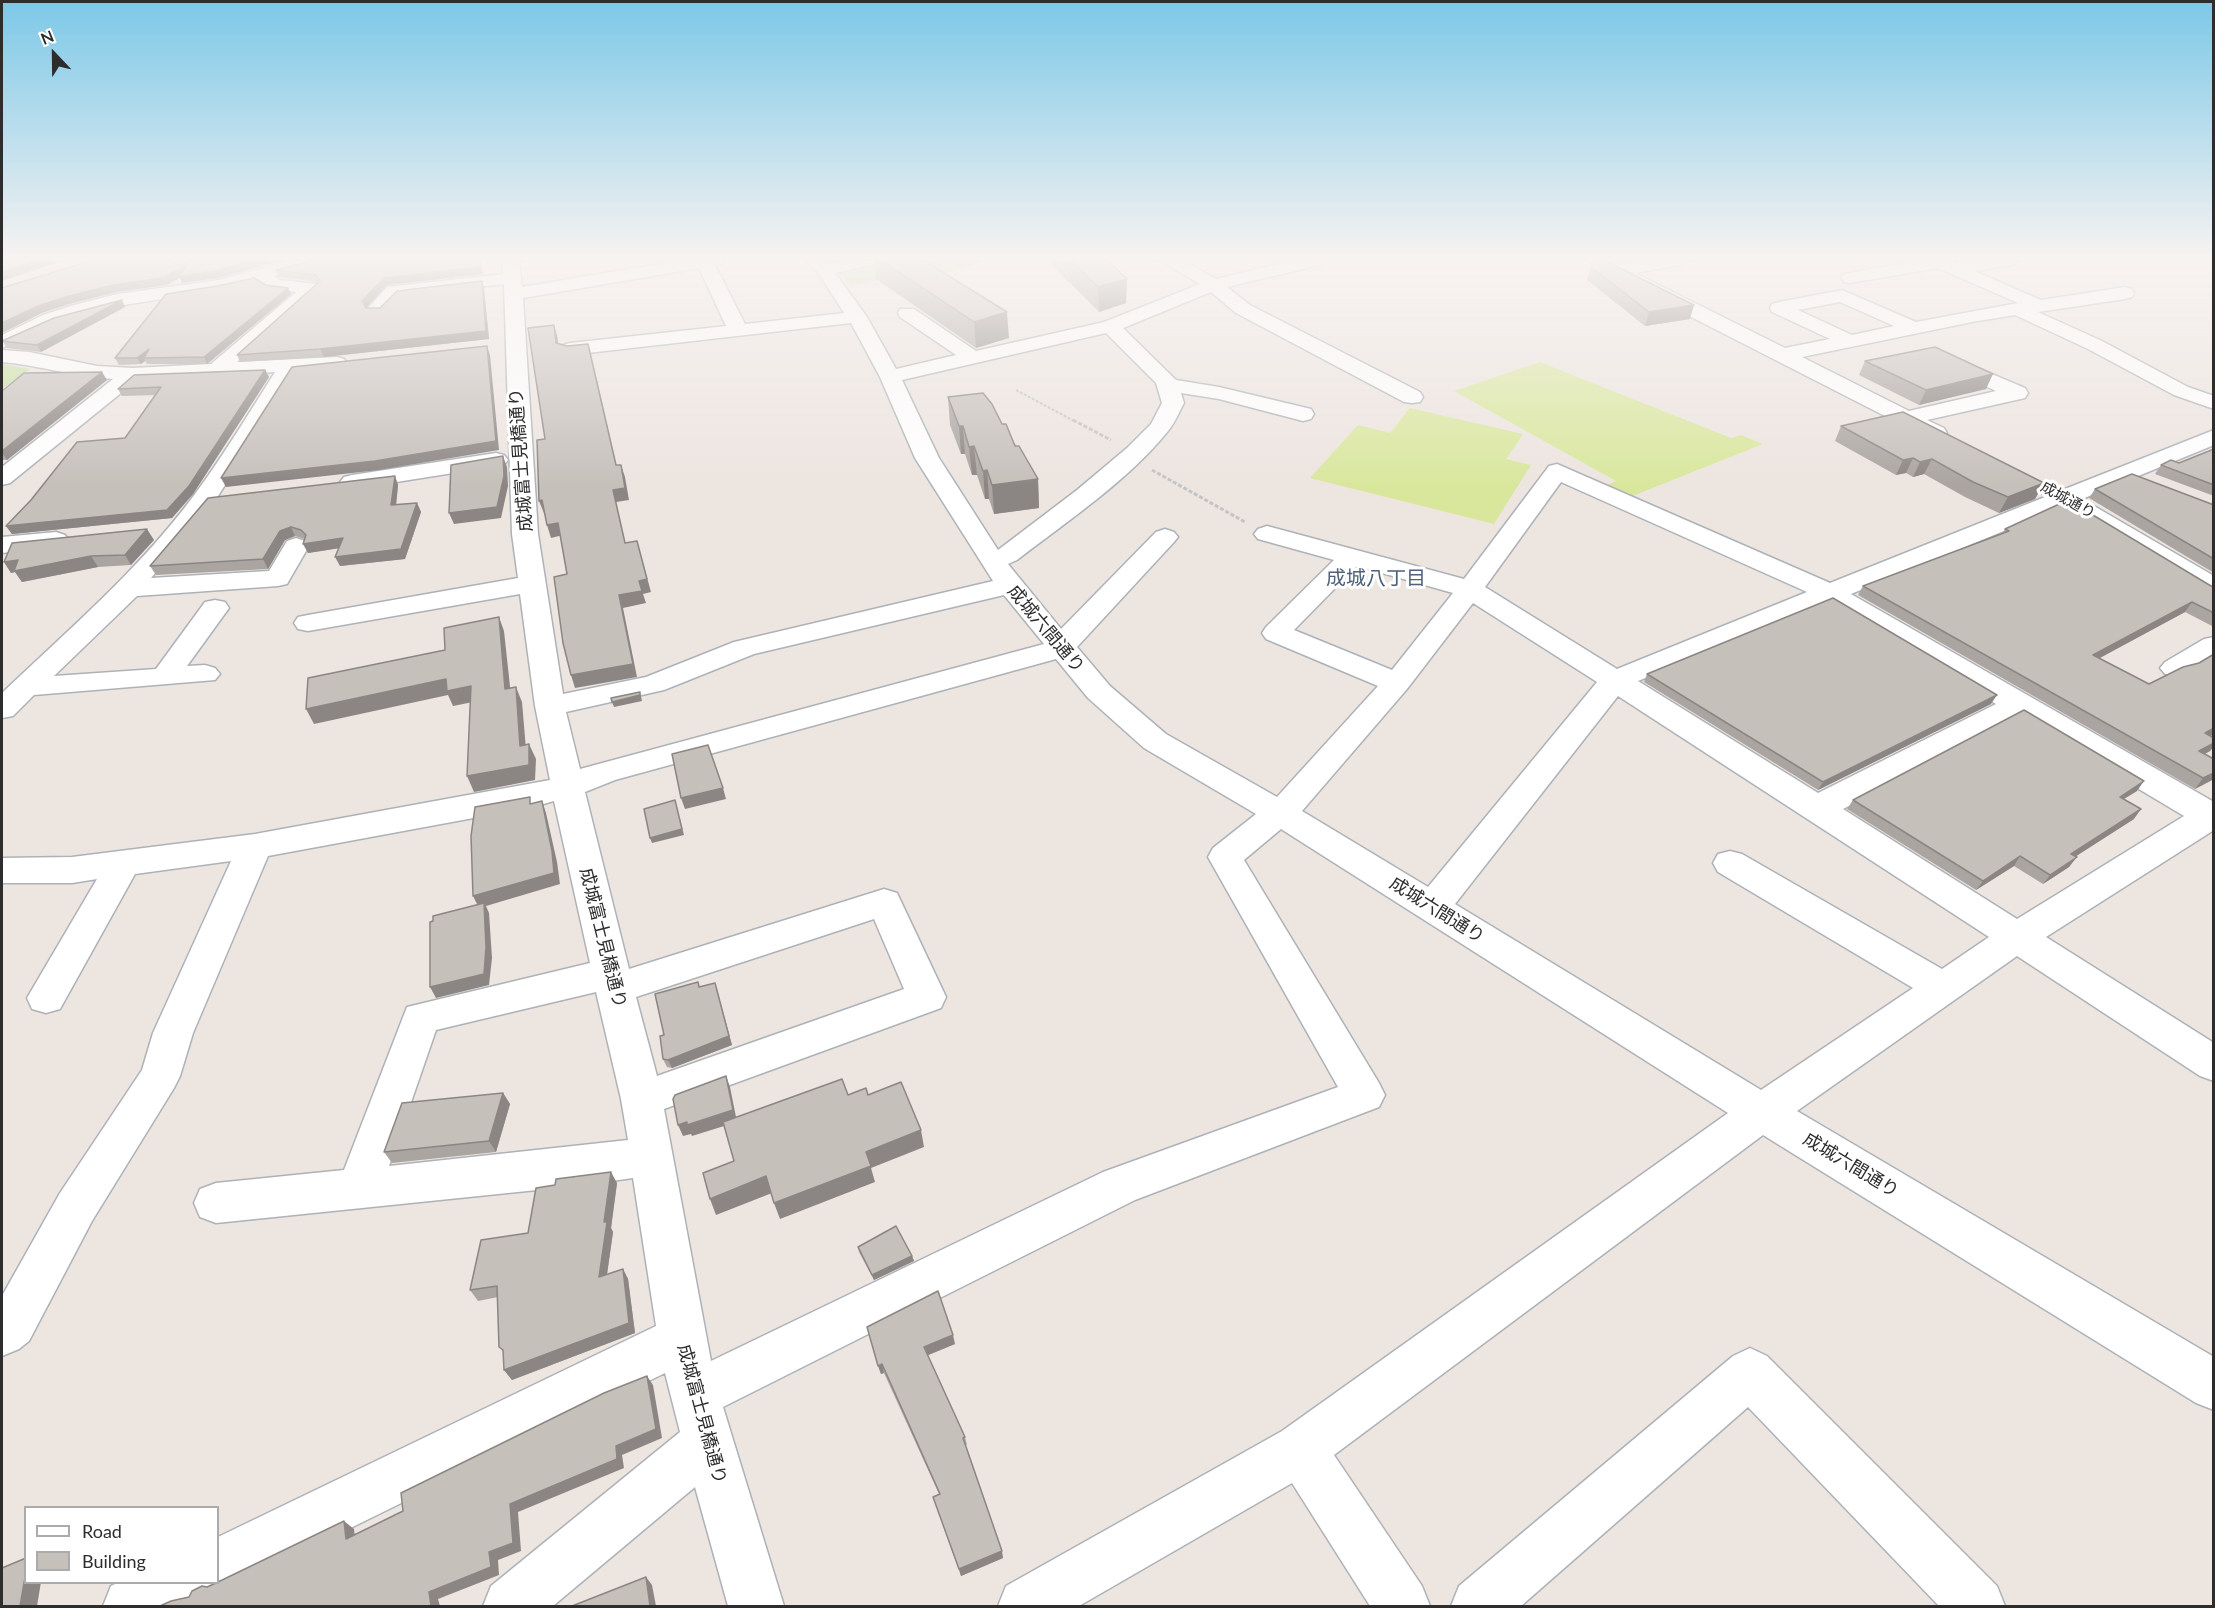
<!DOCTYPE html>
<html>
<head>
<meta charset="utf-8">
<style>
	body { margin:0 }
	#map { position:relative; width:2215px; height:1608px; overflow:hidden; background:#ede5e0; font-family:Lato,sans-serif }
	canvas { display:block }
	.frame { position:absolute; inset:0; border:3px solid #2d2d2d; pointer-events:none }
	.legend { position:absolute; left:24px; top:1506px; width:195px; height:78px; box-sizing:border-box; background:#fff; border:2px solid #ababab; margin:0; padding:8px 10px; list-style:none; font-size:18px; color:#2d2d2d }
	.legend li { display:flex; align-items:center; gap:12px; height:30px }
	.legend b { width:30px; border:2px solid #ababab }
	.north { position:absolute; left:24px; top:24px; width:60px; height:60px; -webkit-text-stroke:4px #fff; paint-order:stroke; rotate:338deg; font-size:16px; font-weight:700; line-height:24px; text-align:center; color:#2d2d2d }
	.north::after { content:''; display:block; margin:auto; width:21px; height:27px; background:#2d2d2d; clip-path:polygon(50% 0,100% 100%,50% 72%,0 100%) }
</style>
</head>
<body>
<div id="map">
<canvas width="2215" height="1608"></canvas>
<div class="frame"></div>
<ul class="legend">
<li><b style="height:8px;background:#fff"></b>Road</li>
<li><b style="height:16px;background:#c6c0bb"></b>Building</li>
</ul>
<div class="north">N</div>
</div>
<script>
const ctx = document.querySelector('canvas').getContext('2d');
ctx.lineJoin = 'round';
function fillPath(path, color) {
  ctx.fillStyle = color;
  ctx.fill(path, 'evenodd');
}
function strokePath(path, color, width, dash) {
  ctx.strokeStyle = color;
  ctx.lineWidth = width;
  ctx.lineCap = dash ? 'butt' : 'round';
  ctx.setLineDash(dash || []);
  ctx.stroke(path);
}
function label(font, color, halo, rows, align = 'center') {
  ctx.font = font + ' Lato,"Noto Sans JP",sans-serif';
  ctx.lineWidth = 6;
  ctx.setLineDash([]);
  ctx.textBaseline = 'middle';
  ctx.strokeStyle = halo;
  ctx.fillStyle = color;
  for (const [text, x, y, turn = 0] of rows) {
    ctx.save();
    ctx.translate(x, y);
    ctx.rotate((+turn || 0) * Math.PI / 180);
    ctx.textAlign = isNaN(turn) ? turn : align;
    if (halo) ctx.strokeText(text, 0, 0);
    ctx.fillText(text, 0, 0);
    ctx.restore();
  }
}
fillPath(new Path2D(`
	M899,260H989L936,277L906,274L850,286L839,273Z
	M2,364L30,369L2,389Z`), '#c5e0a0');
fillPath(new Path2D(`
	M1540,362L1731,438L1741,435L1763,444L1630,497L1607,485L1616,481L1454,391Z
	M1410,408L1523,434L1506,459L1531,465L1494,524L1310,478L1358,425L1390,433Z`), '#d9e79d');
const minor = new Path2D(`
	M293,260H311L313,263L310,267L274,276L280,280L318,284L321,288L237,362L337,357L344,359L347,363L344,367L297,371L213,504L151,578L269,571L287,541L296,538L305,541L309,546L287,584L278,586L137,596L54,676L156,669L205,602L215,600L225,602L229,608L187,666L205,665L215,668L220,674L215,680L34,695L13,716L2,718V693C68,630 140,569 195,494C224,455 249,413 275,372L137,380L10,483L2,485V467L113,379C75,377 39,365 2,362V350L29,352L97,366L132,368L211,364L296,292L269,289L257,281L220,290L117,306L88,313L57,323L2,348V335L43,315L74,305L117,294L219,280Z
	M501,260H519L522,287L682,260H725L723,264L715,265L745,324L844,313L817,271L804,260L831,263L876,260L874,264L835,273L867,317L896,369L956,355L900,317L898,313L900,309H914L976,351L1104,322L1200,284L1159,260H1182L1216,279L1294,260H1326L1324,264L1227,287L1250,305L1420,392L1423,397L1420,402L1412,403L1404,402L1236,313L1211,292L1123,328L1176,380L1219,387L1311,409L1314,414L1311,419L1303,421L1219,399L1181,393L1184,403C1179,412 1175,423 1168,431C1129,480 1066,522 1017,560L1008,564L1061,629L1156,532L1165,529L1174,532L1178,537L1174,542L1077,647L1110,686L1166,734L1277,797L1378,686L1266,639L1262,633L1266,627L1334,560L1258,539L1254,534L1258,529L1267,526L1464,579L1549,466L1557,464L1830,583L2045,497L2040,491L2043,486L2052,484L2065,489L2214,430V445L2082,499L2214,576V596L2205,594L2062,507L1851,594L2214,802V830L2046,937L2214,1043V1081L2200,1076L2017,956L1797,1111L2214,1357V1410L2196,1403L1763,1135L1334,1455L1422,1586L1430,1606H1370L1292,1483L1079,1606H998L1006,1586L1282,1431L1728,1113L1281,829L1244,860L1379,1083L1385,1095L1379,1107L1135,1200L723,1407L784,1606H728L695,1487L553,1606H483L491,1586L680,1432L665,1373L237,1584L218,1592L206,1588L201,1602L190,1606H103L111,1586L119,1582H218V1537L656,1326L633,1178L576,1186L216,1223L200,1217L194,1203L200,1189L216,1183L344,1170L407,1007L590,963L554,801L533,807L268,856L193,1033L180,1076L174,1088L92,1221L29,1341L19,1349L2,1356V1296L60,1193L142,1070L153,1033L231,861L135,874L60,1009L46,1013L32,1009L27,998L97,879L72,883H2V858L72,857L255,834L550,780L535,706L520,594L308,631L298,629L294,623L298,617L308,615L518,578L512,534L504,284L399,296L383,313H369L367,309L387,287L503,274ZM699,268L726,326L570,343L563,345L560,349L563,353L570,355L851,323L880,377L915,458L993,581L734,642L646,677L563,694L538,534L523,298ZM1106,333L1156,383L1162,403L1151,424L1127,448L1077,490L998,550L939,458L902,380ZM1561,482L1807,592L1617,669L1485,587ZM1357,566L1453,593L1392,670L1294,630ZM1004,595L1044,644L580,769L566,712L664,690L754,654ZM1473,603L1597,682L1428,887L1302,811L1407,689ZM1828,603L1996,704L1818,793L1638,681ZM1056,659L1088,698L1144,748L1256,814L1213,848L1208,857L1338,1087L1103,1172L711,1361L664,1109L941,1008L946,997L897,893L884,889L629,969L585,792L615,780ZM1618,696L1989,937L1942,969L1742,854L1730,851L1718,854L1713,863L1718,872L1913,988L1761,1090L1455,904ZM2018,717L2184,816L2017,919L1843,809ZM874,919L904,989L657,1076L636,997ZM596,992L621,1099L628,1140L389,1166L436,1030Z
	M1587,260H1610L1619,265L1646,260H1689L1681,265L1635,273L1785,348L1830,339L1772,312L1770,308L1772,304L1779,302L1842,290L1916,322L2018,303L1938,268L1850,283L1844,282L1841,278L1844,274L1923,260H1949L1956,263L1975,260H2020L2012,265L1974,271L2041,300L2125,287L2132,289L2134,293L2132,297L2125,299L2038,312L2102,341L2188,387L2214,396V409L2174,395L2088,349L2015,315L1972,322L1802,357L1909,411L1996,391L1942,366L1939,362L1942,358L1949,356L2025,388L2028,393L2025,398L1927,420L1944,428L1947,433L1944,438L1936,440L1928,438L1609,275ZM1840,302L1894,326L1852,335L1798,310Z
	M496,453L504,455L508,460L504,465L352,489L344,487L340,482L344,477L352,475Z
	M56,532L65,535L69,540L65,545L2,553V537Z
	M2214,637V657C2197,667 2184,679 2165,674L2160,668L2165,662L2204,639Z
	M1750,1348L1767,1356L1997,1586L2005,1606H1939L1748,1407L1521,1606H1451L1459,1586L1733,1356Z`);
strokePath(minor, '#adb2b8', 3);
strokePath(new Path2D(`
	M926,266L937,260
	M1016,390L1076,422`), '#c4c4c4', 2, [3, 1.5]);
strokePath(new Path2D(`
	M1073,420L1111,440
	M1152,470L1245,522`), '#c4c4c4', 3, [4, 2]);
fillPath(minor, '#fff');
fillPath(new Path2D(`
	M309,260H481L483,274L387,285L366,308H380L482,281L484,289L489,339L324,357L240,362L237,355L319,282L279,277L276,270L308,262Z
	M874,260H881L1009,338L976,348L876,279Z
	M1047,260H1107L1127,279L1126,303L1099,312Z
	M1591,267L1690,319L1645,326L1587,280Z
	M266,285L288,288L291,294L207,364H147L145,361L141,364L119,365L115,358Z
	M122,300L125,307L41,352L7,348L2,341Z
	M1865,361L1986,389L1919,405L1859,375Z
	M265,370L269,377L193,494L172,518L12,534L6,526L125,438L156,395L122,396L118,389Z
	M107,380L7,460H2V391Z
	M948,397L1002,424L1038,479L1039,508L994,514L989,499H985L977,475H972L965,454H961L950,425Z
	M1841,426L2044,483L2035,499L1999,513L1965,497L1924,474L1913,477L1906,473L1896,475L1835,441Z
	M2214,449V496L2155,474L2161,465L2179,463Z
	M395,476L398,485L396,505L417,503L421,512L405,559L340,566L339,548L308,553L305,539L295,536L285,540L268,569L156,575L150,566Z
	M2095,489L2214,505V573L2089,498Z
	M2005,529L2214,587V627L2185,612L2099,658L2149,684L2199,663L2214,654V734L2210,736L2214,738V746L2210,751L2205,754L2214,779L2195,789L1858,595L1863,586L2003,533Z
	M154,540L131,565L98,567L22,582L15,572L11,573L4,562Z
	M1647,674L1991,704L1818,790L1644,682Z
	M2137,791L2124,799L2134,819L2075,856L2069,867L2043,884L2014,866L1976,890L1847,809L1853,800Z
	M715,983L732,1045L672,1068L667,1067L663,1059L664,1035L700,987Z
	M503,1093L510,1104L496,1152L392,1163L384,1152Z
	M617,1183L611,1228L613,1232L607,1275L623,1269L628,1279L635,1333L512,1380L504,1370V1352L499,1347L498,1297L478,1301L470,1290L528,1233Z
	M858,1247L912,1256L914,1261L874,1280L859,1252Z
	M867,1327L955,1344L928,1355L965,1437L967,1445H965L1003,1558L961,1576L933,1497L939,1494L884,1373L881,1374Z`), '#aaa5a1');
fillPath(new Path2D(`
	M39,260H65L2,281V272Z
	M254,260H283L219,278L182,283L180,278L167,285L117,292L73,303L42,313L2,333V323L38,306L69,296L187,265Z
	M481,260L483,274L387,285L365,309L362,301L384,278Z
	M1127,279L1126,303L1099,312L1098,287Z
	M482,281L484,289L489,339L324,357L320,349Z
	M288,288L291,294L207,364L204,357Z
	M122,300L125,307L41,352L37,345Z
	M1694,305L1690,319L1645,326L1649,312Z
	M1007,312L1009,338L976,348L974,322Z
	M554,325L557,335L560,354L556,343Z
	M588,344L591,355L619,477L616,465Z
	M487,346L490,355L499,450L379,470L226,487L221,478Z
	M149,349L144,358L145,361L141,364L137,358Z
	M265,370L269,377L193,494L172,518L12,534L6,526Z
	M102,372L107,380L7,460L2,453V451Z
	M1993,374L1986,389L1919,405L1926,390Z
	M959,426H963L965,454H961Z
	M974,446L977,475H972L969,447Z
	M503,456L507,467L508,486L501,518L454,524L449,513Z
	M1913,458L1906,473L1896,475L1903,460Z
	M1932,459L1924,474L1913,477L1920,462Z
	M621,465L625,477L629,500L616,502L628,556L625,543L613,490Z
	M987,470L989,499H985L983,471Z
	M395,476L398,485L395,515L391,505Z
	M1038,479L1039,508L994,514L992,485Z
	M2044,483L2035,499L1999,513L2008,497Z
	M542,500L547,512L544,513L539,501Z
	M417,503L421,512L405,559L340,566L335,557Z
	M558,523L563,535L551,538L547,525Z
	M291,527L295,536L285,540L268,569L263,559L280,531Z
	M147,529L154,540L131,565L125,555Z
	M343,538L347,547L308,553L303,544Z
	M637,541L651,592L643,594L646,603L623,608L637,677L575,688L571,675L619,595Z
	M91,556L98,567L22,582L15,572L11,573L4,562L18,560Z
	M2192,602L2185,612L2087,665L2093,655Z
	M499,617L504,631L512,705L505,689Z
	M446,679L471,686L478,701L453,706L448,695L314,724L306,709Z
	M516,687L522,702L527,761L520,746Z
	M640,692L642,701L614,707L612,702Z
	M1997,695L1991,704L1818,790L1823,782Z
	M2214,728V734L2197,743L2205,733Z
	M2214,743V746L2210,751L2191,761L2199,751Z
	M529,744L536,759L535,780L474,792L467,776Z
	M2214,773V779L2195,789L2203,778Z
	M2144,781L2137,791L2112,806L2120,797Z
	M723,788L726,799L685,809L681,798Z
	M675,800L684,835L652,843L650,838Z
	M542,801L546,813L557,862L560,884L486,906L489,913L492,958L489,985L436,998L430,987L479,908L473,896Z
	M2141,809L2134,819L2064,864L2071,854Z
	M2020,856L2014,866L1976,890L1983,881Z
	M2077,857L2069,867L2043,884L2050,875Z
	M715,983L732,1045L672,1068L668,1060Z
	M726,1076L730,1087L737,1122L692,1136L691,1134L683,1136L678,1125Z
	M503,1093L510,1104L496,1152L489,1141Z
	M921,1130L924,1147L871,1168L875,1182L780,1219L774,1203L866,1152Z
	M611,1172L617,1183L611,1228L613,1232L605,1288L599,1277L604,1222Z
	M766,1176L772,1193L716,1215L710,1199Z
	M912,1256L914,1261L874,1280L872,1275Z
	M623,1269L628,1279L635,1333L512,1380L504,1370Z
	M953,1335L955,1344L926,1356L924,1347Z
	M882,1364L884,1373L881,1374L878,1366Z
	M647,1376L653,1385L662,1438L622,1455L624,1468L518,1512L521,1551L498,1560L499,1575L438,1599L440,1606H431L429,1592L489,1552L510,1504L616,1446Z
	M344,1521L354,1529L356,1547L346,1539Z
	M1002,1551L1003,1558L961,1576L959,1569Z
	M26,1572V1582H41L37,1606H20Z
	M646,1577L652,1585L656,1606H650Z`), '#8b8683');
const building = new Path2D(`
	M2,260H39L2,272Z
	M93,260H172L174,263L178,265L191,262L192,260H254L215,271L179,276L187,265L163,278L113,285L69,296L38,306L2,323V288Z
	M309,260H480V267L384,278L362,301L366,308H380L397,291L482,281L486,331L320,349L237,355L320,281L315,275L276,270L308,262Z
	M881,260H923L1007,312L974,322Z
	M1071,260H1107L1127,279L1098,287Z
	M1595,260H1604L1694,305L1649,312L1591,267Z
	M254,278L266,285L288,288L204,357L144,358L149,349L137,358H115L166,294L217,286Z
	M122,300L37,345L2,341L54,318Z
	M554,325L556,343L567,346L588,344L616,465H621L625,488L613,490L625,543L637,541L647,579L639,581L642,591L619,595L633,664L571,675L563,643L554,577L567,574L558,523L547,525L542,500L539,501L537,440L545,439L528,328Z
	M487,346L496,441L375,461L221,478L292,367Z
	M1935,347L1993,374L1926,390L1865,361Z
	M265,370L189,486L167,510L6,526L31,500L77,442L125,438L161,387L118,389L134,375Z
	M102,372L2,451V391L24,373Z
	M983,393L992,404L1002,424H1006L1015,446H1019L1038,479L992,485L987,470L983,471L974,446L969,447L963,426H959L948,397Z
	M1903,412L2044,483L2008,497L1973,482L1932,459L1920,462L1913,458L1903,460L1841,426Z
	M2214,449V485L2161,465L2171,460L2179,463Z
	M503,456L504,476L497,507L449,513L451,465Z
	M2132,474L2214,505V559L2095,489Z
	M395,476L391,505L417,503L401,549L335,557L343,538L303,544L306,535L301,530L291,527L280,531L263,559L150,566L208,498Z
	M2068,500L2211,586L2214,587V613L2192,602L2093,655L2149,684L2183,667L2199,663L2214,654V728L2205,733L2214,738V743L2199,751L2214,759V773L2203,778L1863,586L2009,531L2005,529Z
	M147,529L125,555L91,556L14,571L18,560L4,562L12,543Z
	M1833,598L1997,695L1823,782L1647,674Z
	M499,617L505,689L516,687L520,746L529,744V765L467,776L471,686L447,691L446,679L306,709L308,678L445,650L444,628Z
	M640,692V695L612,702L611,698Z
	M2024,710L2144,781L2120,797L2141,809L2071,854L2077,857L2050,875L2020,856L1983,881L1853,800Z
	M708,745L723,788L681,798L672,754Z
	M530,797V804L542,801L552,851L554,873L473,896L471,836L475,807Z
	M675,800L682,829L650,838L644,809Z
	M484,903L486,947L484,974L430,987V922L433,921V916Z
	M698,982L699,987L715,983L729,1036L668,1060L663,1059L660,1036L664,1035L655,994Z
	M726,1076L733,1110L687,1125V1122L678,1125L673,1099L675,1095Z
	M842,1079L848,1095L866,1088L868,1095L901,1082L921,1130L866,1152L871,1166L774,1203L766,1176L710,1199L703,1173L734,1161L723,1122Z
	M503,1093L489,1141L384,1152L402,1103Z
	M611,1172L604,1222H607L599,1277L623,1269L629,1323L504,1370L503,1350L499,1347L497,1286L470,1290L481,1240L528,1233L536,1188L555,1185L556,1179Z
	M896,1226L912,1256L872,1275L858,1247Z
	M938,1291L953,1335L924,1347L965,1437L963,1438L1002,1551L959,1569L933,1497L940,1494L882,1364L878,1366L867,1327Z
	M647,1376L656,1429L616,1446L617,1459L510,1504L513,1543L489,1552L491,1567L429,1592L431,1606H160L171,1601L189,1597L192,1591L202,1586L207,1587L218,1582L344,1521L346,1539L403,1511L401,1493L604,1393Z
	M26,1558V1572L20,1606H2V1568Z
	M646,1577L650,1606H572Z`);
fillPath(building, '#c6c0bb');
strokePath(building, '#8b8683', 1.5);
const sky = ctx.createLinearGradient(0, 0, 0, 486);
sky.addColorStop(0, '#7cc8e8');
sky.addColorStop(0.53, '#f7f3f1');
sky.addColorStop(1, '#f7f3f100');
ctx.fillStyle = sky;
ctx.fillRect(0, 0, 2215, 486);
label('15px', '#2d2d2d', '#fff', [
	["成城通り",2068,500,29]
]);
label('18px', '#2d2d2d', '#fff', [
	["成城富士見橋通り",521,460,-94],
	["成城六間通り",1046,629,50],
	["成城六間通り",1437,910,32],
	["成城富士見橋通り",603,938,76],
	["成城六間通り",1851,1165,31],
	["成城富士見橋通り",702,1414,75]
]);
label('20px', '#4f617c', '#fff', [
	["成城八丁目",1376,579]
]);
</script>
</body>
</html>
